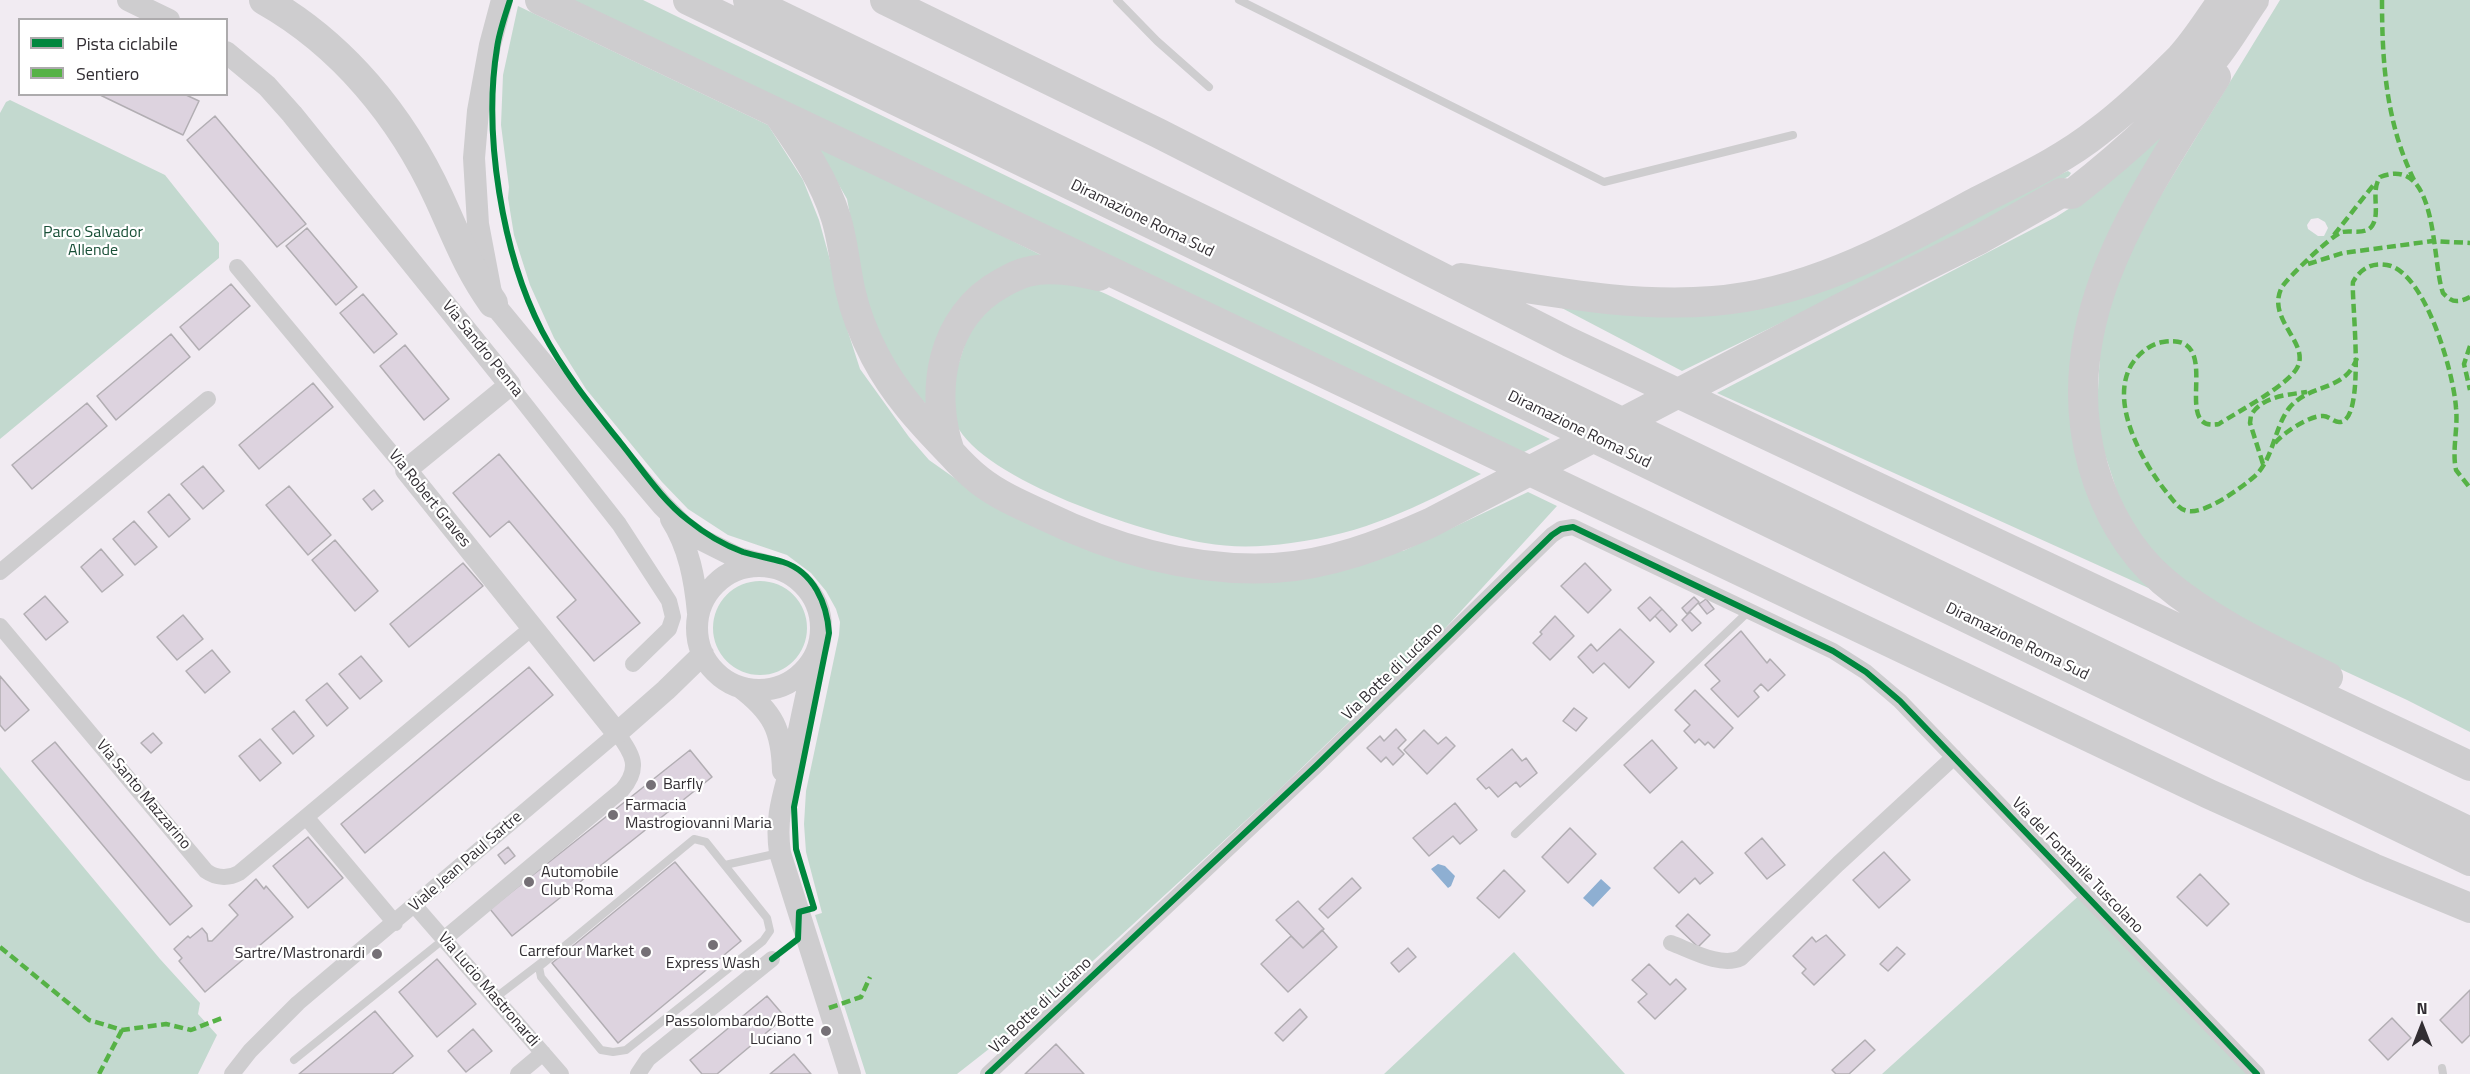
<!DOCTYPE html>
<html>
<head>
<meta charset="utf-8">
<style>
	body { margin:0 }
	#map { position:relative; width:2470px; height:1074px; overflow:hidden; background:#f1ebf2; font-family:"Titillium Web",sans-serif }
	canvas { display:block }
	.legend { position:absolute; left:18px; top:18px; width:210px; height:78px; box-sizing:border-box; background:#fff; border:2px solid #adabad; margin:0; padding:8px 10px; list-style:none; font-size:18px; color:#322e33 }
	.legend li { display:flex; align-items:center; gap:12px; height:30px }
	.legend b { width:30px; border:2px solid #adabad }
	.north { position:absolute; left:2392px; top:996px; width:60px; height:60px; -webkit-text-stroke:4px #fff; paint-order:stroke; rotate:0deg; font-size:16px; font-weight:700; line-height:24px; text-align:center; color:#322e33 }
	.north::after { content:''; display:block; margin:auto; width:21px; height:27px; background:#322e33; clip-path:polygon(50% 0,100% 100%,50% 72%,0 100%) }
</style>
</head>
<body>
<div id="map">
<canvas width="2470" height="1074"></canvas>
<ul class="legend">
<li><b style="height:8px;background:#00873e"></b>Pista ciclabile</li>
<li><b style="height:8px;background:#56b246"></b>Sentiero</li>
</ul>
<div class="north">N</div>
</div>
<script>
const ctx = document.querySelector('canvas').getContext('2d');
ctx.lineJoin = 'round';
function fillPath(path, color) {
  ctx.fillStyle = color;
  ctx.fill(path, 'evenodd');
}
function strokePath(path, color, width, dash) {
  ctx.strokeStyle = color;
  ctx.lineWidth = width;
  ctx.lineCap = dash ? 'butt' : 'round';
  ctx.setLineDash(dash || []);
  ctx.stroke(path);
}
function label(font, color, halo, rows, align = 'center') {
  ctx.font = font + ' "Titillium Web",sans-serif';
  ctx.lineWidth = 4.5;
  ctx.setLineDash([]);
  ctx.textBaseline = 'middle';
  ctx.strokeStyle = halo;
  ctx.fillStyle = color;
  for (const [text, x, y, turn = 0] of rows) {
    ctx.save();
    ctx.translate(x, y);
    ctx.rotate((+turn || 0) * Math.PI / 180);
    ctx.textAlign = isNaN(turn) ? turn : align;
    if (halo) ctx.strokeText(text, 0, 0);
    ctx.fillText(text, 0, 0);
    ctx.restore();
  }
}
fillPath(new Path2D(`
	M573,0H643L1550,439L1520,454Z
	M2280,0H2470V732L2407,700L2282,642L2228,614L2175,574L2149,547L2136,529L2120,501L2102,445L2097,410L2101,332L2134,239ZM2318,218L2325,222L2328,228L2324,236H2318L2308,229L2307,225L2311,219Z
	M518,6L768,125L803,180L819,220L830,260L841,310L860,369L909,437L929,460L963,484L1132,557L1403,551L1528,492L1557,506L1440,634L1278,791L1045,1005L957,1074H866L815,915L822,913L806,852L804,824L806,791L839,635L840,622L836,609L826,591L811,573L787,555L728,535L688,509L662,482L586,389L554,338L530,285L514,235L508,198L509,187L501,125L503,75Z
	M10,100L165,175L219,243V258L0,439V113L6,102Z
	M2169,127L2074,397L2164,595L1717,393L2056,217L2092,194Z
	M819,145L1049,259L986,279L931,409L908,386L892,364L867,305L847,199L817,147Z
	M2068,171L2071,173L2069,176L1974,229L1682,371L1558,306L1740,309Z
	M1032,280L1090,287L1106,294L1481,474C1417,507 1364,534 1291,543C1262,547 1233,548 1205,543C1145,533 983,481 956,424C953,417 949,401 949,394C949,387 954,378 956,372C962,353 968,334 974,316Z
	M713 628a47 47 0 1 1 94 0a47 47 0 1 1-94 0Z
	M0,767L160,959L200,1003L198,1014L217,1035L198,1074H0Z
	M2083,892L2257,1074H1882Z
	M1514,952L1625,1074H1384Z`), '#c3d9cf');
fillPath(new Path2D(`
	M1438,864L1445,866L1455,876L1451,886L1448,888L1431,869Z
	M1601,879L1611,888L1593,907L1583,898Z`), '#8eafd2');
const building = new Path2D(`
	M98,94H184L199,101L183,135Z
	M215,116L306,224L277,247L187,140Z
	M307,228L357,287L336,305L286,246Z
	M231,284L250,306L199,350L180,327Z
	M363,294L397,334L374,353L340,313Z
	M171,334L190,357L116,420L97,396Z
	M405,345L449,399L424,420L380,366Z
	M313,383L333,407L259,469L239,445Z
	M87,403L107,426L32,489L12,465Z
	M499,454L640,623L594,661L557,617L576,600L509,521L490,537L453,493Z
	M203,466L224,491L203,509L181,484Z
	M289,486L331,535L308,555L266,505Z
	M374,490L383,501L372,510L363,499Z
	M169,494L190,519L169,537L148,512Z
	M134,521L157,547L135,565L113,539Z
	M335,540L378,591L355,611L312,560Z
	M101,549L123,575L102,592L81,567Z
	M463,563L483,586L409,647L390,624Z
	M1585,563L1611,590L1588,613L1561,586Z
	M45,596L68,622L46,640L24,614Z
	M1650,597L1662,609L1650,621L1638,608Z
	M1694,597L1699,602L1687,614L1682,608Z
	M1706,599L1714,609L1707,614L1699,604Z
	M1662,609L1677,625L1670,632L1655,616Z
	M1690,612L1701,623L1692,631L1682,620Z
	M183,615L203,639L177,660L157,637Z
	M1555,616L1574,636L1550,660L1533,643L1542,634L1540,632Z
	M1620,629L1654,662L1629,688L1604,663L1593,673L1578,657L1591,644L1597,651Z
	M1741,631L1767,663L1770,659L1785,675L1768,691L1761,684L1754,691L1759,697L1738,717L1711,689L1720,681L1705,665Z
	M212,650L230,672L205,693L186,671Z
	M361,656L382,681L360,699L339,674Z
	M529,667L553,695L365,853L341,824Z
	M0,676L29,710L5,731L0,725Z
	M327,683L348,708L327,726L306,700Z
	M1695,690L1733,728L1714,748L1708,742L1705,745L1699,739L1695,743L1684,731L1690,725L1675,710Z
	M1574,708L1587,718L1576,731L1563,721Z
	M294,711L314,736L293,754L272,729Z
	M1396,729L1406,740L1398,748L1404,754L1393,765L1386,757L1381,762L1367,748L1380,736L1384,741Z
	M1424,730L1438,744L1446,737L1455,746L1427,774L1404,750Z
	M153,733L162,743L151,753L141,743Z
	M260,739L281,763L260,781L239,756Z
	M1652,740L1677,768L1650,793L1624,765Z
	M55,742L192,906L170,925L32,761Z
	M1512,749L1522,761L1526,758L1537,773L1520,787L1516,782L1498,797L1489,787L1486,789L1477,779Z
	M690,750L712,777L512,936L490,909Z
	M1455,803L1477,830L1460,844L1453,836L1429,856L1413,838Z
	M1570,828L1596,854L1568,883L1542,857Z
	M308,837L343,878L308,908L273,866Z
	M1762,838L1785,865L1767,879L1745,853Z
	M1682,841L1713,873L1700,884L1695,878L1679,893L1654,868Z
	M508,847L515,856L505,864L498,855Z
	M1884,852L1910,880L1879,908L1853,880Z
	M675,862L741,941L618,1043L552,963Z
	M1504,870L1525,891L1499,918L1477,898Z
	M2200,874L2229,904L2207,926L2177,897Z
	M1352,878L1361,888L1328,918L1319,909Z
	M256,879L264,889L266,886L293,917L205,992L179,961L182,958L174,949L188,936L190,938L202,928L207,934L208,941H212L238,915L229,905Z
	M1298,901L1324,929L1303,948L1276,920Z
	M1688,914L1710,935L1698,947L1676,926Z
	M1322,930L1337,947L1288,992L1261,964L1291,936L1303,948Z
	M1826,935L1845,955L1814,985L1802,973L1806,969L1793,956L1812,937L1816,942Z
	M1897,947L1905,954L1888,971L1880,964Z
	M1408,948L1416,957L1399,972L1391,963Z
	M437,959L476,1004L437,1037L399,992Z
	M1649,964L1670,985L1676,979L1686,989L1655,1019L1638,1002L1647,994L1632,980Z
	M2470,990V1035L2462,1043L2440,1020Z
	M767,996L785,1017L717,1074H702L690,1060Z
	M1300,1009L1307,1017L1283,1041L1275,1033Z
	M375,1011L413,1056L392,1074H299Z
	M2392,1018L2411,1038L2388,1060L2369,1040Z
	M473,1029L492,1051L466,1072L448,1051Z
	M1865,1040L1875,1050L1849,1074H1836L1832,1070Z
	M1056,1044L1084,1074H1025Z
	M794,1054L811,1074H770Z`);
fillPath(building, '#ddd3df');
strokePath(building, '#b2aeb3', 1.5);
strokePath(new Path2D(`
	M1117,0L1157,41L1209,87
	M1239,0L1604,182L1793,135
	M1515,834L1749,611
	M694,839L706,842L767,918L770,931L763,941L626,1050L613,1052L601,1050L541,977L539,967Z
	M725,865L779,853
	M495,998L542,962
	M294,1060L444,939
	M2442,1068L2443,1074`), '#cecdcf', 8);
strokePath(new Path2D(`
	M237,267L406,470
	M510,385L619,524L669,601L673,617L669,629L633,664
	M0,572L208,399
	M0,626L206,871C216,878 228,879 239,873L533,627
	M306,817L395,923
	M415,906L561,1074
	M1671,943C1690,950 1721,968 1741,958L1838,864L1954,757
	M232,1074L250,1051L298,1003L617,733C633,754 641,768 622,790L444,939
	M518,1074L543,1053
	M638,1074L648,1059L772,959
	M988,1074L1316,766L1552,535L1561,529L1573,527L1833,651L1866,672L1900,701L2257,1074`), '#cecdcf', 16);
strokePath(new Path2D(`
	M128,0L169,20
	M502,0L490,45L478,111L474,158L478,224L493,303L568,394L662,505L683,526L702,540L738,558L768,566
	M226,52L267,86L292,114L510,385L406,470L617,733L666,690L703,654
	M671,519C689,547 695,580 698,613
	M697 628a62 62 0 1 1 124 0a62 62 0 1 1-124 0Z
	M816,654C808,685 802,717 795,749C787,788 774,811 780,853L850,1074
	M740,687C773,712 782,730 783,771`), '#cecdcf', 22);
strokePath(new Path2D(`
	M264,0C342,44 402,117 439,198C457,237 468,268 493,303
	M540,0L2209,794L2373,868L2470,908
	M688,0L2470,861
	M748,0L2470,832
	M885,0L1158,133L1569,342L2470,766
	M2216,77C2143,196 2052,319 2093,466C2105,509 2129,552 2163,581C2211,622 2271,649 2328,677
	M779,115C802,148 824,179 836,218C843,241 845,265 850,289C855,312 864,335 875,356C895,394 921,422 950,452C959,462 969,472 979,480C998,495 1021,505 1043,515C1115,550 1193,572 1274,568C1328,565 1381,545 1430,523L1839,309L1980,239L2061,193L2072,194C2123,154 2172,111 2212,61C2228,42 2240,20 2254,0
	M1461,278C1544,290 1629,308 1713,301C1810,294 1894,246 1978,201C2019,180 2063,160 2099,131C2127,110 2155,83 2180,58C2196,41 2209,19 2223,0
	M950,452C929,392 941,316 1002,283C1009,279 1018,274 1027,272C1050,266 1076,271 1099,276`), '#cecdcf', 30);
strokePath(new Path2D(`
	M2382,0C2382,62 2386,123 2414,180
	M2334,235L2375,183
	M2308,264L2343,253L2433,241L2470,243
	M2470,346L2464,364L2470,390
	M2357,358C2345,392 2311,383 2290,407C2274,427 2274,458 2255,476C2241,488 2206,514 2188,511C2179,510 2174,501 2168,494C2143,464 2106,399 2134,361C2141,352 2151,344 2163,342C2228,331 2168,434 2219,424C2237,412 2287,386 2297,368C2311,343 2265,319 2282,287C2287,278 2333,234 2342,232C2351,230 2366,235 2372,226C2381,213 2370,192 2380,177C2439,154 2431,260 2443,293C2452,303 2458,303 2470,297
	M2275,443C2283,433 2309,416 2322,416C2328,415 2333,422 2339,422C2367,423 2351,300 2353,282C2360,269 2372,262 2387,265C2426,272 2454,375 2456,408C2458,427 2453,445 2455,464L2456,470L2470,488
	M2263,464L2250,423L2251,415C2263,396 2286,395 2307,392
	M0,947L89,1020L122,1030L166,1024L191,1030L222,1018
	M829,1008L861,997L870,977
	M99,1074L122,1030`), '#56b246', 4.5, [9, 4.5]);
strokePath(new Path2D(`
	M510,0C505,16 499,32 497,48C483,134 502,253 542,331C563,371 592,407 620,442C642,469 661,499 688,520C704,533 724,545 743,552C756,556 770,558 783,562C814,572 827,604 829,633L794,807L796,849L814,908L799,912L798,939L772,959
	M988,1074L1316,766L1552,535L1561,529L1573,527L1833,651L1866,672L1900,701L2257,1074`), '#00873e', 6);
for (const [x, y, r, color] of [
	[651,785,6,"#757076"],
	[613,815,6,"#757076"],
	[529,882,6,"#757076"],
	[713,945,6,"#757076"],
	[646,952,6,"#757076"],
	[377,954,6,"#757076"],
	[826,1031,6,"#757076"]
]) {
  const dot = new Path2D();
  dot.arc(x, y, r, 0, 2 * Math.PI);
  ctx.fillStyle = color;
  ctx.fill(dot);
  strokePath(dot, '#fff', 2);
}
label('16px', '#322e33', '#fff', [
	["Diramazione Roma Sud",1142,219,26],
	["Via Sandro Penna",482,349,51],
	["Diramazione Roma Sud",1579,430,26],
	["Via Robert Graves",429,499,51],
	["Diramazione Roma Sud",2017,642,26],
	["Via Botte di Luciano",1393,672,-44],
	["Via Santo Mazzarino",143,795,50],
	["Viale Jean Paul Sartre",466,862,-41],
	["Via del Fontanile Tuscolano",2077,866,46],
	["Via Lucio Mastronardi",488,990,49],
	["Via Botte di Luciano",1041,1006,-43]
]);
label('16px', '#195038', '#fff', [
	["Parco Salvador",93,233],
	["Allende",93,251]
]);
label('16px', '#322e33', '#fff', [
	["Barfly",663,785],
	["Farmacia",625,806],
	["Mastrogiovanni Maria",625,824],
	["Automobile",541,873],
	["Club Roma",541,891],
	["Carrefour Market",634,952,"right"],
	["Sartre/Mastronardi",365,954,"right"],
	["Express Wash",713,964,"center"],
	["Passolombardo/Botte",814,1022,"right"],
	["Luciano 1",814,1040,"right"]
], 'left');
</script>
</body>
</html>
